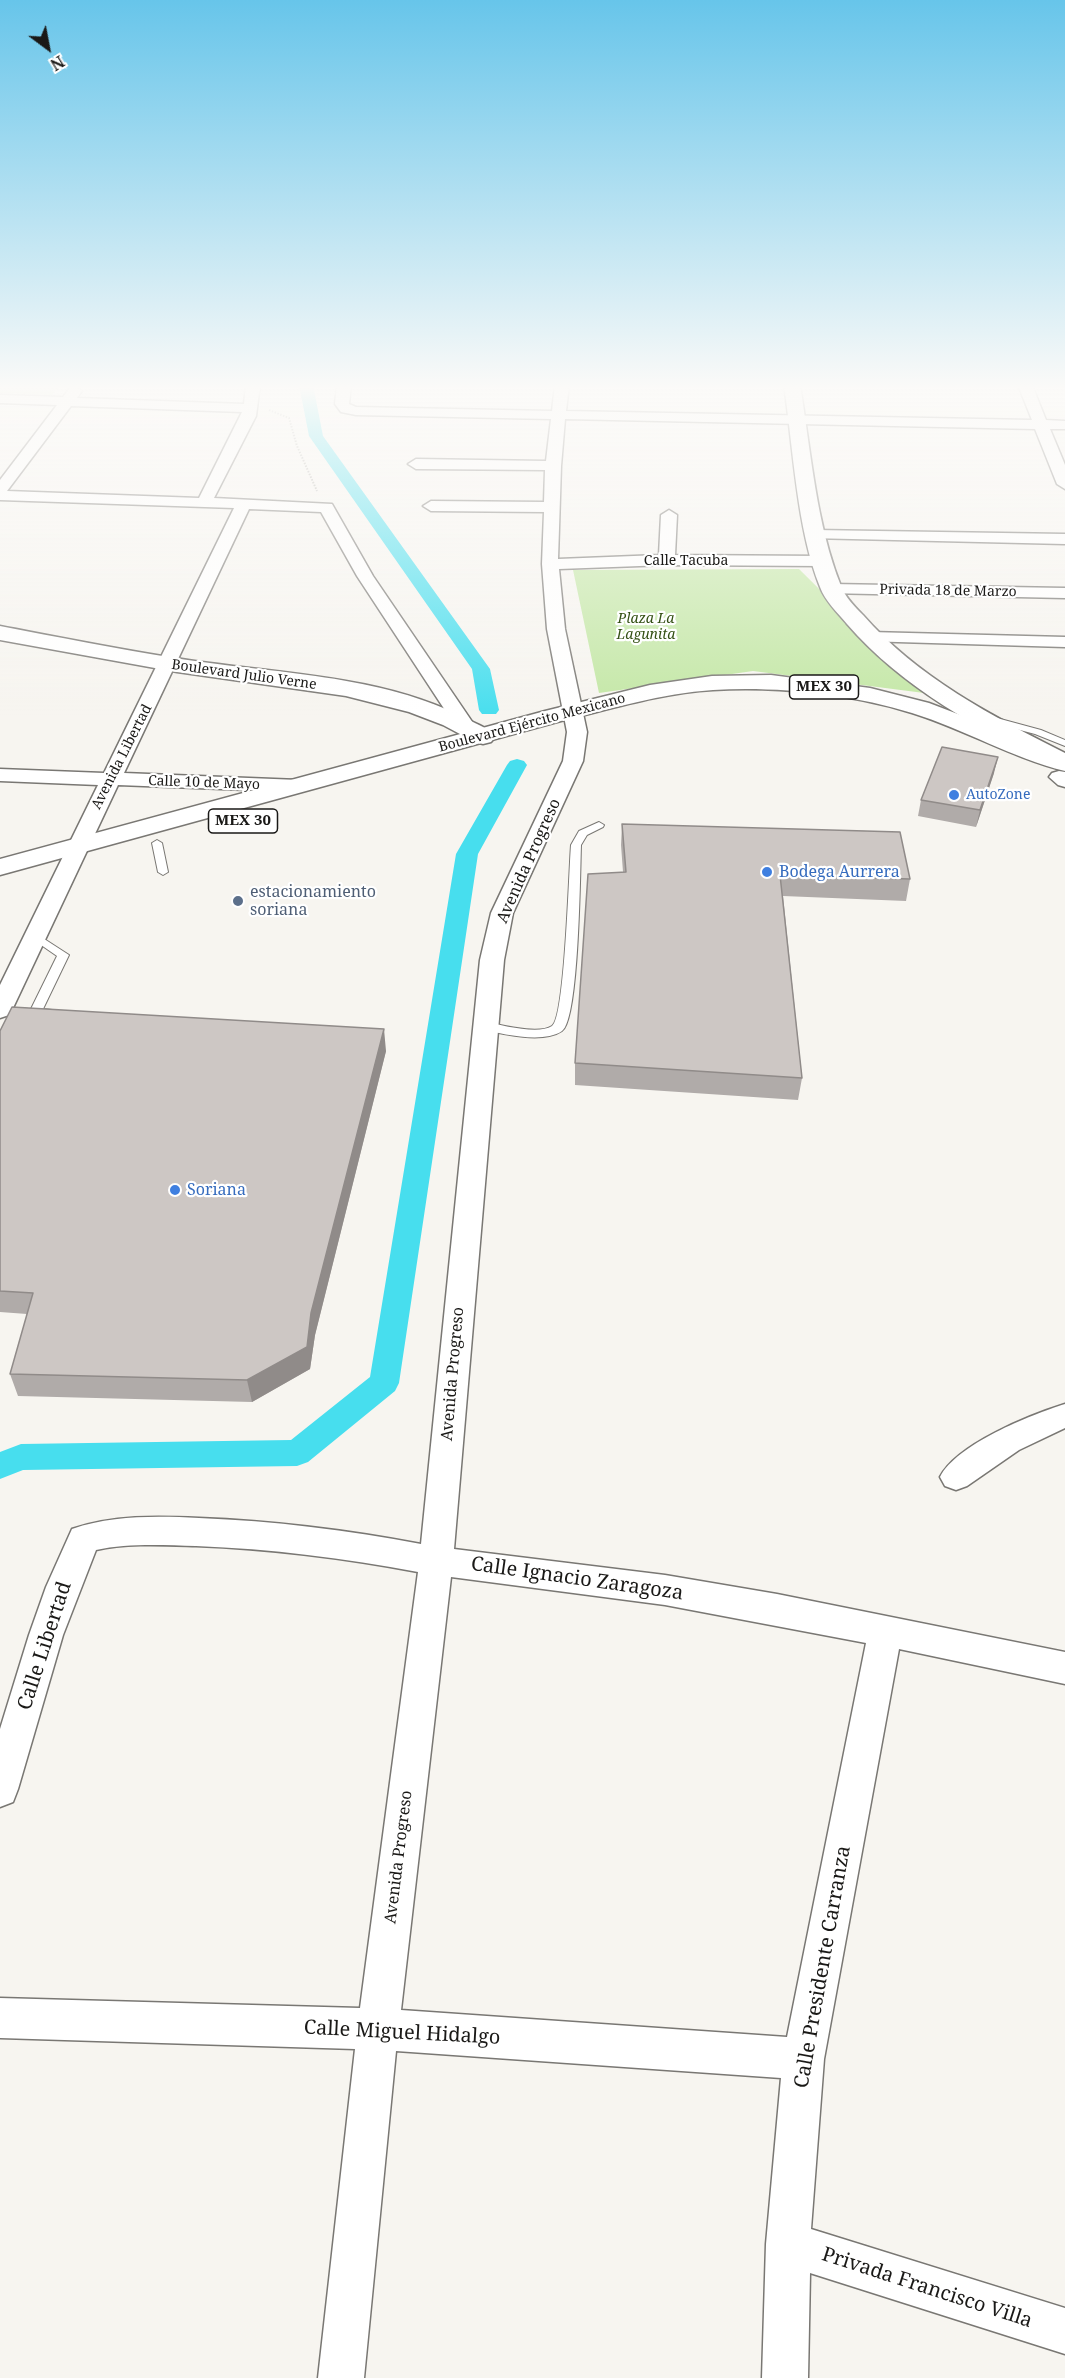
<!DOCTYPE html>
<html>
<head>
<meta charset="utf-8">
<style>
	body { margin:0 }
	#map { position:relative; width:1065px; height:2378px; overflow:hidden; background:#f7f5f0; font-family:"Noto Serif",serif }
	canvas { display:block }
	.north { position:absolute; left:18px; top:18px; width:60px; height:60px; -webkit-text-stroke:4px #fff; paint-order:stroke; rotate:148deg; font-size:16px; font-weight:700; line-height:24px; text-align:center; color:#1a1917 }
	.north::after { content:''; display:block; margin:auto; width:21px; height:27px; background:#1a1917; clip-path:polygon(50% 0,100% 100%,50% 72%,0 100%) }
</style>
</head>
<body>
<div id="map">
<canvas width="1065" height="2378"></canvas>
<div class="north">N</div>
</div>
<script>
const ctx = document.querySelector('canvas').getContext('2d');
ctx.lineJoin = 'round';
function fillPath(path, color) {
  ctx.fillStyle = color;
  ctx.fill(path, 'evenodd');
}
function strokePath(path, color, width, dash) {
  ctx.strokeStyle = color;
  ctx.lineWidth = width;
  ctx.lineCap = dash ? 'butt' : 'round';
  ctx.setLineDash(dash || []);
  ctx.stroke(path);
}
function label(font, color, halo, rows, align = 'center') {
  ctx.font = font + ' "Noto Serif",serif';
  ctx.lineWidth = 4.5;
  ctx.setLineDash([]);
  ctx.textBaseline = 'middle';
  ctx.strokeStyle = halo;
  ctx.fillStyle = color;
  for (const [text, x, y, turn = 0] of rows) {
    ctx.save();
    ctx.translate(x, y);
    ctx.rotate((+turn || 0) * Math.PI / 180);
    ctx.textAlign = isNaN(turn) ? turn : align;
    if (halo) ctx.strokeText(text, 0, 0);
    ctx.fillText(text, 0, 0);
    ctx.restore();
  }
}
fillPath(new Path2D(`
	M0,385H60L52,395L0,393Z
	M799,569L924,693L753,671L599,693L573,570Z`), '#c3e7a5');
fillPath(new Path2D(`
	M299,385H313L323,436L490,669L499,710L496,714H482L479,710L472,669L309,436Z
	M517,759L524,761L527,765L478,854L399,1383L395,1391L308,1462L297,1466L23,1470L0,1479V1452L21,1444L291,1440L370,1377L456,854L507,765L510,761Z`), '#47deee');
const lane = new Path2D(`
	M993,717L1041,730L1065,740V746L1035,734L990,722V718Z
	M599,822L604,825L603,827L587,835L581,845C580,873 579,1020 562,1031C543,1044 502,1034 481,1029L479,1026L485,1022C502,1025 538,1035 552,1026C565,1018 569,869 571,845L579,831Z
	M157,840L162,843L168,872L163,875L158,872L152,843Z
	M35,933L69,955L43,1009L52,1010L54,1013C49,1019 34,1019 29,1013L57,956L31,938L29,936Z`);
const street = new Path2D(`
	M246,385H260L256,416L214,498L332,504L373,576L475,726L472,730H458L357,576L321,512L249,509L124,773L299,780L306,782L309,786L306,790L299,792L118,785L12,1010L9,1015L0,1018V985L98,785L0,781V769L104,773L234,508L0,500V480L57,405L0,403V395L63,397L70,388L75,387L82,391L77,398L244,404ZM71,406L242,412L199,498L7,491Z
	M337,385H351L349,404L356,407L552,411L555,385H569L566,411L1032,420L1018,385H1032L1046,420L1065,421V429H1050L1065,465V489L1057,484L1035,429L565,419L561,466L558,559L659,555L661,515L669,510L677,515L675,555L822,556L830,561L822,566L667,565L559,569L565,629L587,732L583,761L513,913L504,960L454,1549L665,1575L777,1594L1065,1652V1684L899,1649L824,2059L811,2229L1065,2308V2354L810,2273L808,2378H762L766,2244L781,2078L396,2051L364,2378H318L355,2049L0,2038V1998L360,2008L418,1572C344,1558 271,1549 196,1546C163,1545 127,1543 96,1550L63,1635L18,1789L13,1802L0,1807V1729L29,1635L46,1587L72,1529C113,1515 157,1516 199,1518C274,1521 348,1530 421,1544L480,960L491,913L563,761L567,732L547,629L542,564L544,512L431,511L423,506L431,501L544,502L545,470L416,469L408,464L416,459L546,461L551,419L356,415L341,412L335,404ZM451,1577L665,1605L866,1643L787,2037L401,2010Z
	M815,530L1065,534V544L809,538L807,535Z
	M831,584L1065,588V598L825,593L822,589L825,585Z
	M870,632L1065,637V647L864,641L861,637L864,633Z
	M1059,771L1065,772V787L1058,785L1049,777L1052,773Z
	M1065,1404V1428L1019,1450L967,1486L956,1490L945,1486L940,1477C957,1444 1030,1415 1065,1404Z`);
const secondary = new Path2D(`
	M784,385H800C811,452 816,524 841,586C845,597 855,607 863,615C918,678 992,716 1065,753V770L1056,768C981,729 904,690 847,624C838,613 825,601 820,587C797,530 793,447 784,385Z
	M0,626C58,637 117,649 175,658C272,674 380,673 469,720C478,725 489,728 495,737L491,742L483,744L475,742L443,725L409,712L346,696L177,672L0,640Z`);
const primary = new Path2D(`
	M771,675L870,688L929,703L1065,755V771C1012,758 964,729 912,713C851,694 776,686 713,690C662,693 611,709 561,721L0,875V859L545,711L650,685L712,676Z`);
strokePath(lane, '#797773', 2);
strokePath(street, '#797773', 3);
strokePath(secondary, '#797773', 3);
strokePath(primary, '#797773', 3);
strokePath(new Path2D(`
	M269,410L289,418L297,446L317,491`), '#b0afab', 2, [1.5, 1.5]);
fillPath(lane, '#fff');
fillPath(street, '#fff');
fillPath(secondary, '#fff');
fillPath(primary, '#fff');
fillPath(new Path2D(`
	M994,773L976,827L918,816L921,800Z
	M622,824L910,879L906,901L783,896L802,1078L798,1100L575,1085V1063L623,872L621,845Z
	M0,1031L386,1051L315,1335L310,1369L252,1402L18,1396L10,1374L27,1314L0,1312Z`), '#b0aba9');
fillPath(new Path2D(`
	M998,757L994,773L976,827L980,810Z
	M384,1029L386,1051L315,1335L310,1369L252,1402L247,1380L311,1313Z`), '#908b89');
const building = new Path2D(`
	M942,747L998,757L980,810L921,800Z
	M622,824L900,832L910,879L780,875L802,1078L575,1063L588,874L626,872Z
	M12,1007L384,1029L311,1313L307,1347L247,1380L10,1374L33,1293L0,1291V1031Z`);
fillPath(building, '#cdc7c4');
strokePath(building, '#908b89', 1.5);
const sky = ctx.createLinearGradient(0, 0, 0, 718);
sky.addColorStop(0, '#67c5ea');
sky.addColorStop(0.54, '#fbfaf8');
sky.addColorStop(1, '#fbfaf800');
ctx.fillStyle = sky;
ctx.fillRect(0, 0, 1065, 718);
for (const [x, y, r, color] of [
	[954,795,6,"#3f7fe0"],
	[767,872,6,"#3f7fe0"],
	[238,901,6,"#5c6f8a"],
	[175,1190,6,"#3f7fe0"]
]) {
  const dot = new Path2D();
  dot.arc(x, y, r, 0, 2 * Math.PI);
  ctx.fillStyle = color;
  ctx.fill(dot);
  strokePath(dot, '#fff', 2);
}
label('14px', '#1a1917', '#fff', [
	["Calle Tacuba",686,561],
	["Privada 18 de Marzo",948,591,1],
	["Boulevard Julio Verne",244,675,8],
	["Boulevard Ejército Mexicano",532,723,-15],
	["Avenida Libertad",122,757,-63],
	["Calle 10 de Mayo",204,783,2]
]);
label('italic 14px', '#345014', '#fff', [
	["Plaza La",646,619],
	["Lagunita",646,635]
]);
label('14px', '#366cbe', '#fff', [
	["AutoZone",966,795]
], 'left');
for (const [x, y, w] of [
	[824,687,69],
	[243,821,69]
]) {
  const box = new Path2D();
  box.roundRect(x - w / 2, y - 12, w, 24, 4.5);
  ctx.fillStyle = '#fff';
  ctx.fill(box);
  strokePath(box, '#1a1917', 1.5);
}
label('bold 15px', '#1a1917', null, [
	["MEX 30",824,687],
	["MEX 30",243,821]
]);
label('16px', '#1a1917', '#fff', [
	["Avenida Progreso",529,861,-66],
	["Avenida Progreso",453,1374,-85],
	["Avenida Progreso",399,1857,-83]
]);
label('16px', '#366cbe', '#fff', [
	["Bodega Aurrera",779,872],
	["Soriana",187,1190]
], 'left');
label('16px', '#4e5e75', '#fff', [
	["estacionamiento",250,892],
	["soriana",250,910]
], 'left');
label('20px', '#1a1917', '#fff', [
	["Calle Ignacio Zaragoza",577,1579,8],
	["Calle Libertad",45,1646,-72],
	["Calle Presidente Carranza",823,1967,-80],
	["Calle Miguel Hidalgo",402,2033,3],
	["Privada Francisco Villa",927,2288,18]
]);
</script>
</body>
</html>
